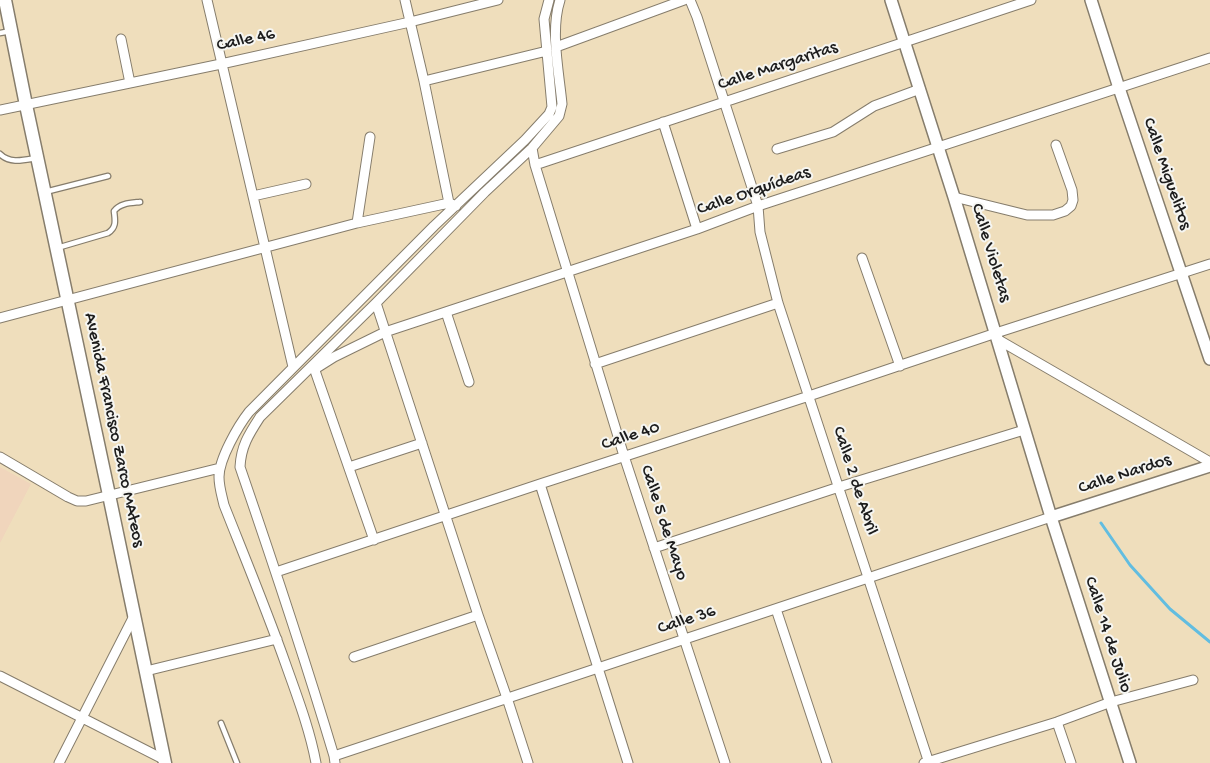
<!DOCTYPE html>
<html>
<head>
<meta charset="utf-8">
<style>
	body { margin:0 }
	canvas { display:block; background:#efdebc }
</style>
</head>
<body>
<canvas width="1210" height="763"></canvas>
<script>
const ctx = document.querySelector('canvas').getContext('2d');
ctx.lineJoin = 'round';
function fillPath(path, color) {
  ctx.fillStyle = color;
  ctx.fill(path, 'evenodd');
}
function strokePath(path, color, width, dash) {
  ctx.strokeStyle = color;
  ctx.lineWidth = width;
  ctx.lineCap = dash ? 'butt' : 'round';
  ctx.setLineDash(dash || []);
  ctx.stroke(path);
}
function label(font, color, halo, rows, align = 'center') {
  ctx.font = font + ' "Gochi Hand",sans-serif';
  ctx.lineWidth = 4;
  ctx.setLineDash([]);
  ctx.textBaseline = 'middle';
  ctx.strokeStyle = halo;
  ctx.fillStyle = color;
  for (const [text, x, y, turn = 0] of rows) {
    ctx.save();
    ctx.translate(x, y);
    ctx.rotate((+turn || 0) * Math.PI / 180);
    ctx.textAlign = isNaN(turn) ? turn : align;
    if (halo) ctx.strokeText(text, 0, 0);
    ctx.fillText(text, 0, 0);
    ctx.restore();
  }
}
fillPath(new Path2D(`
	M0,467L31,484L0,543Z`), '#f0d5bc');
strokePath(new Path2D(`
	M1101,523L1130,565L1170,609L1210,642`), '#62bde0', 3);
const lane = new Path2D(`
	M0,33L11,31
	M0,154C10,164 24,160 36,158
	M45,192L108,176
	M57,248L108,233C117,227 115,220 114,211C120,203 131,203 140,202
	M221,723L237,763`);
const street = new Path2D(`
	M207,0L293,367
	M405,0L424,81L449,203
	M690,0L697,17L758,206L760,232L778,303L929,763
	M121,39L130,83
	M556,47L684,0
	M424,81L547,51
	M0,110L221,64L410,22L498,0
	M663,122L697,229
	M532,148L535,165L624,456L725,763
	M777,149L833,132L874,106L920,89
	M535,165L1031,0
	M253,196L306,184
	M954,197L1027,215H1053L1065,211L1071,206L1073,200L1072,190L1056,145
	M357,223L370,137
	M862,258L900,366
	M376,303L478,615L507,698L528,763
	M446,312L469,382
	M0,318L357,223L449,203L456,206
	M997,339L1210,462
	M595,364L778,303
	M313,365L374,540
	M315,369L334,357L385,332L697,229L758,206L1210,58
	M0,457L68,497L77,501H86L220,468
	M349,467L422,443
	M540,484L628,763
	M654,548L839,487L1024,430
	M276,572L540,484L809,396L996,333L1210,264
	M776,609L827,763
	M354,657L478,615
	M146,671L277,639
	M0,676L165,760
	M1057,722L1071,763
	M334,756L1051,517
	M59,763L134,616
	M316,763C310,730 297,696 286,665C267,611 245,558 224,505C222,496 219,487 219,477C219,459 238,426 249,412L434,226L525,140L549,114L552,107L544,19L549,0
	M335,763L334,756C305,659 273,563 240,467C241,446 249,434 260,417L376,303L485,192L532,148L559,116L562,104C559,72 550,31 560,0
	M924,763L1057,722L1111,702L1193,680`);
const secondary = new Path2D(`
	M891,0L954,197L1051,517L1130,763
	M1091,0L1119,88L1210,359
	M1051,517L1210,466`);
const primary = new Path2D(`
	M5,0L26,105L109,495L165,763`);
strokePath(lane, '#867d6c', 7);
strokePath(street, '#867d6c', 11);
strokePath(secondary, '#867d6c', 14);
strokePath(primary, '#867d6c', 15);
strokePath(lane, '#fff', 4.5);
strokePath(street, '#fff', 9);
strokePath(secondary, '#fff', 11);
strokePath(primary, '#fff', 12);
label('18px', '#1c1c1c', '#f6f6f2', [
	["Calle 46",246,41,-12],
	["Calle Margaritas",778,67,-18],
	["Calle Miguelitos",1166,174,71],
	["Calle Orquídeas",754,192,-19],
	["Calle Violetas",990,253,73],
	["Avenida Francisco Zarco MAteos",113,430,78],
	["Calle 40",631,437,-18],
	["Calle Nardos",1125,475,-18],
	["Calle 2 de Abril",854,481,72],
	["Calle 5 de Mayo",663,523,72],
	["Calle 36",687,621,-18],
	["Calle 14 de Julio",1107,635,72]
]);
</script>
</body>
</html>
